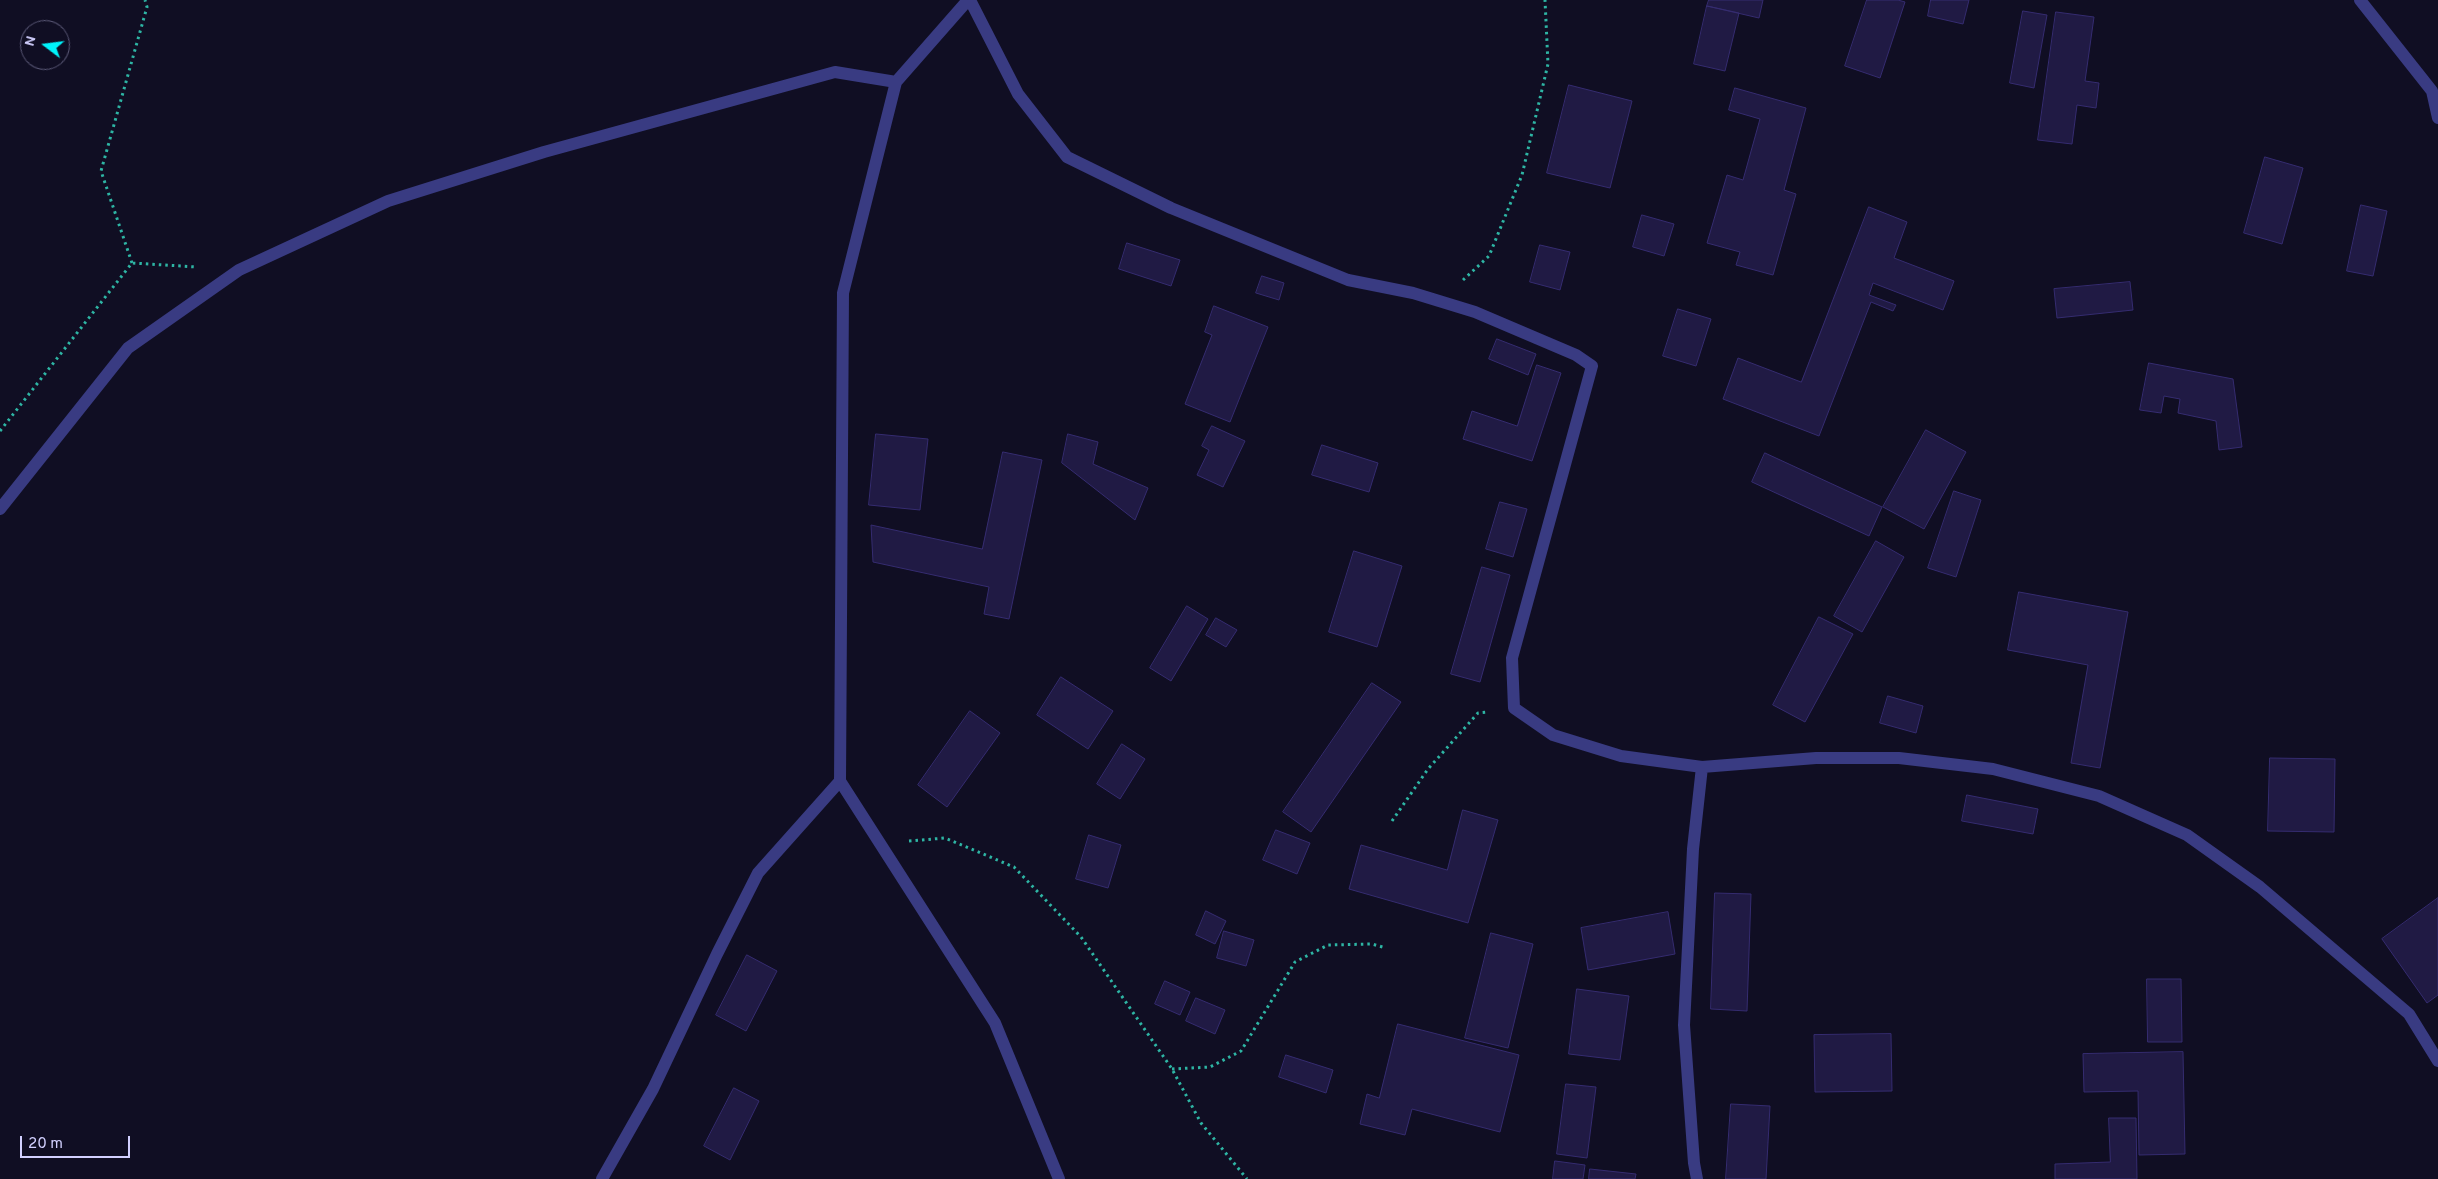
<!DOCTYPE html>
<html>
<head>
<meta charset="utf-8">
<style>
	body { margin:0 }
	#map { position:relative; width:2438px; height:1179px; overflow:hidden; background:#100e23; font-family:Overpass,sans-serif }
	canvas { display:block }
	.north { position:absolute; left:20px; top:20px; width:50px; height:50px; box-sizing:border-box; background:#100e23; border:1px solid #5e5c7b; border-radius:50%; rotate:285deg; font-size:14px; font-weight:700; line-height:20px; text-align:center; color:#d2d0ff }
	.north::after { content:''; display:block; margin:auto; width:18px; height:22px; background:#00f3fb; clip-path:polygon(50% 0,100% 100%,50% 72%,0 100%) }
	.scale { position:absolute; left:20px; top:1136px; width:110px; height:22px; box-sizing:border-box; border:2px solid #d2d0ff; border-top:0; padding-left:6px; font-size:15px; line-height:18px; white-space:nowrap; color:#d2d0ff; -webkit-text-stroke:4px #100e23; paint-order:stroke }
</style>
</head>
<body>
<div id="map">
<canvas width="2438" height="1179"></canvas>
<div class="north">N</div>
<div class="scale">20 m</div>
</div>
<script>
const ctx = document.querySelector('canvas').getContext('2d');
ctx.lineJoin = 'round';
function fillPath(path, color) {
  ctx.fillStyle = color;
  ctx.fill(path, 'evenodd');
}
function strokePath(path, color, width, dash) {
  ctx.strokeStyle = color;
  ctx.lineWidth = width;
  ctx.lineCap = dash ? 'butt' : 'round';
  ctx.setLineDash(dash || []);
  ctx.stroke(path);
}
const building = new Path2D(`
	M1709,0H1763L1759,18L1707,6Z
	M1867,0H1898L1905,2L1880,78L1845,66Z
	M1931,0H1969L1963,24L1928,16Z
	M1707,6L1739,13L1725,71L1694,64Z
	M2023,11L2047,15L2034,88L2010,83Z
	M2056,12L2094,17L2085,81L2099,83L2096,108L2077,105L2072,144L2038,140Z
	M1569,85L1632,101L1610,188L1547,173Z
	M1735,88L1806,108L1784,190L1796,194L1773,275L1736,265L1740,252L1707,243L1727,175L1743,180L1760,119L1729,110Z
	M2265,157L2303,168L2282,244L2244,233Z
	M2361,205L2387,211L2373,276L2347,271Z
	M1869,207L1907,222L1894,258L1954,281L1943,310L1873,283L1869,295L1896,305L1893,311L1871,302L1819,436L1723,399L1738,358L1801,382Z
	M1642,215L1674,224L1664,256L1633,247Z
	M1127,243L1180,260L1171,286L1119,269Z
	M1540,245L1570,252L1560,290L1530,282Z
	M1262,276L1284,283L1279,300L1256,293Z
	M2130,282L2133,310L2057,318L2054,289Z
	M1214,306L1268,327L1230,422L1185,404L1212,335L1205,332Z
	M1678,309L1711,319L1696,366L1663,356Z
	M1497,339L1536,354L1528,375L1489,359Z
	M2149,363L2233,379L2242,447L2219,450L2216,421L2178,413L2180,399L2164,396L2161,413L2140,410Z
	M1537,365L1561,373L1532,461L1463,439L1472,411L1517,426Z
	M1212,426L1245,441L1223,487L1197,475L1209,450L1202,446Z
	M1926,430L1966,452L1924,529L1883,507Z
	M876,434L928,439L920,510L869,505Z
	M1068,434L1098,442L1093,464L1148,488L1135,520L1062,463Z
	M1322,445L1378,463L1369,492L1312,475Z
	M1003,452L1042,460L1009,619L984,614L989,587L873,562L871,525L982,549Z
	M1765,453L1882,507L1869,536L1752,482Z
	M1954,491L1981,500L1956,577L1928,568Z
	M1500,502L1527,509L1513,557L1486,549Z
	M1876,541L1904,557L1862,632L1834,616Z
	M1354,551L1402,566L1377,647L1329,632Z
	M1482,567L1510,575L1480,682L1451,674Z
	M2019,592L2128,612L2100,768L2071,763L2088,665L2008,650Z
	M1187,606L1208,619L1171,681L1150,668Z
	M1819,617L1853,634L1805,722L1773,705Z
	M1216,618L1237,630L1226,647L1206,635Z
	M1061,677L1113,711L1088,749L1037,715Z
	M1372,683L1401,702L1311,832L1283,812Z
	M1888,696L1923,706L1916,733L1880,723Z
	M970,711L1000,733L947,807L918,785Z
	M1122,744L1145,759L1120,799L1097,784Z
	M2270,758L2335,759L2334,832L2268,831Z
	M1967,795L2038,809L2033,834L1962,821Z
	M1463,810L1498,820L1468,923L1349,889L1361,845L1447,870Z
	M1276,830L1310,843L1297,874L1263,860Z
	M1089,835L1121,845L1108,888L1076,879Z
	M1715,893L1751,894L1747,1011L1711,1009Z
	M2438,898V995L2427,1003L2382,939Z
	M1206,911L1226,921L1215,944L1196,935Z
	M1668,912L1675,954L1588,970L1581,928Z
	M1224,931L1254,940L1246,966L1217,958Z
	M1491,933L1533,944L1508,1048L1465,1038Z
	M747,955L777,971L746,1031L716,1015Z
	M2147,979H2181L2182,1042H2148Z
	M1165,981L1190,992L1180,1015L1155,1004Z
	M1577,989L1629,996L1620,1060L1569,1054Z
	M1196,998L1225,1010L1215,1034L1186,1021Z
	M1398,1024L1519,1055L1500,1132L1412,1109L1405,1135L1360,1124L1367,1094L1379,1098Z
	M1891,1034L1892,1091L1815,1092L1814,1035Z
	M2183,1052L2185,1154L2139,1155L2138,1091L2084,1092L2083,1054Z
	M1286,1055L1333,1070L1326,1093L1279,1077Z
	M1566,1084L1596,1087L1587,1158L1557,1154Z
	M734,1088L759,1101L730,1160L704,1146Z
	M1731,1104L1770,1106L1766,1179H1726Z
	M2109,1118H2136L2137,1179H2055V1164L2110,1162Z
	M1555,1161L1585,1165L1583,1179H1553Z
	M1590,1169L1636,1174L1635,1179H1589Z`);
fillPath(building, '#201a44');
strokePath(building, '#352c70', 1);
strokePath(new Path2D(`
	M132,263L101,171L147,7L145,0
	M1463,280L1489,256L1522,175L1548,64L1545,0
	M0,431L132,263L197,267
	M1392,821L1428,769L1478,713L1489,712
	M909,841L945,838L1014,867L1081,937L1172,1069L1201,1123L1247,1179
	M1172,1069L1210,1067L1241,1051L1295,962L1328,945L1372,944L1386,948`), '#2eb5a4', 3, [2.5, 4]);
strokePath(new Path2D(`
	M968,0L896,82L843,293L840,781L995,1023L1059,1179
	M970,0L1018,94L1067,157L1171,208L1348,280L1413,293L1475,312L1576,355L1592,366L1512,658L1514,708L1553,735L1621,756L1702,767L1816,758H1899L1993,769L2099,796L2187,835L2260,887L2409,1014L2438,1061
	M2360,0L2432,91L2438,118
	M0,509L128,348L239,270L388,201L544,152L835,72L896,82
	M602,1179L653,1089L717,954L758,873L840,781
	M1697,1179L1694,1163L1684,1025L1693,849L1702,767`), '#393b82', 12);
</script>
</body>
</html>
